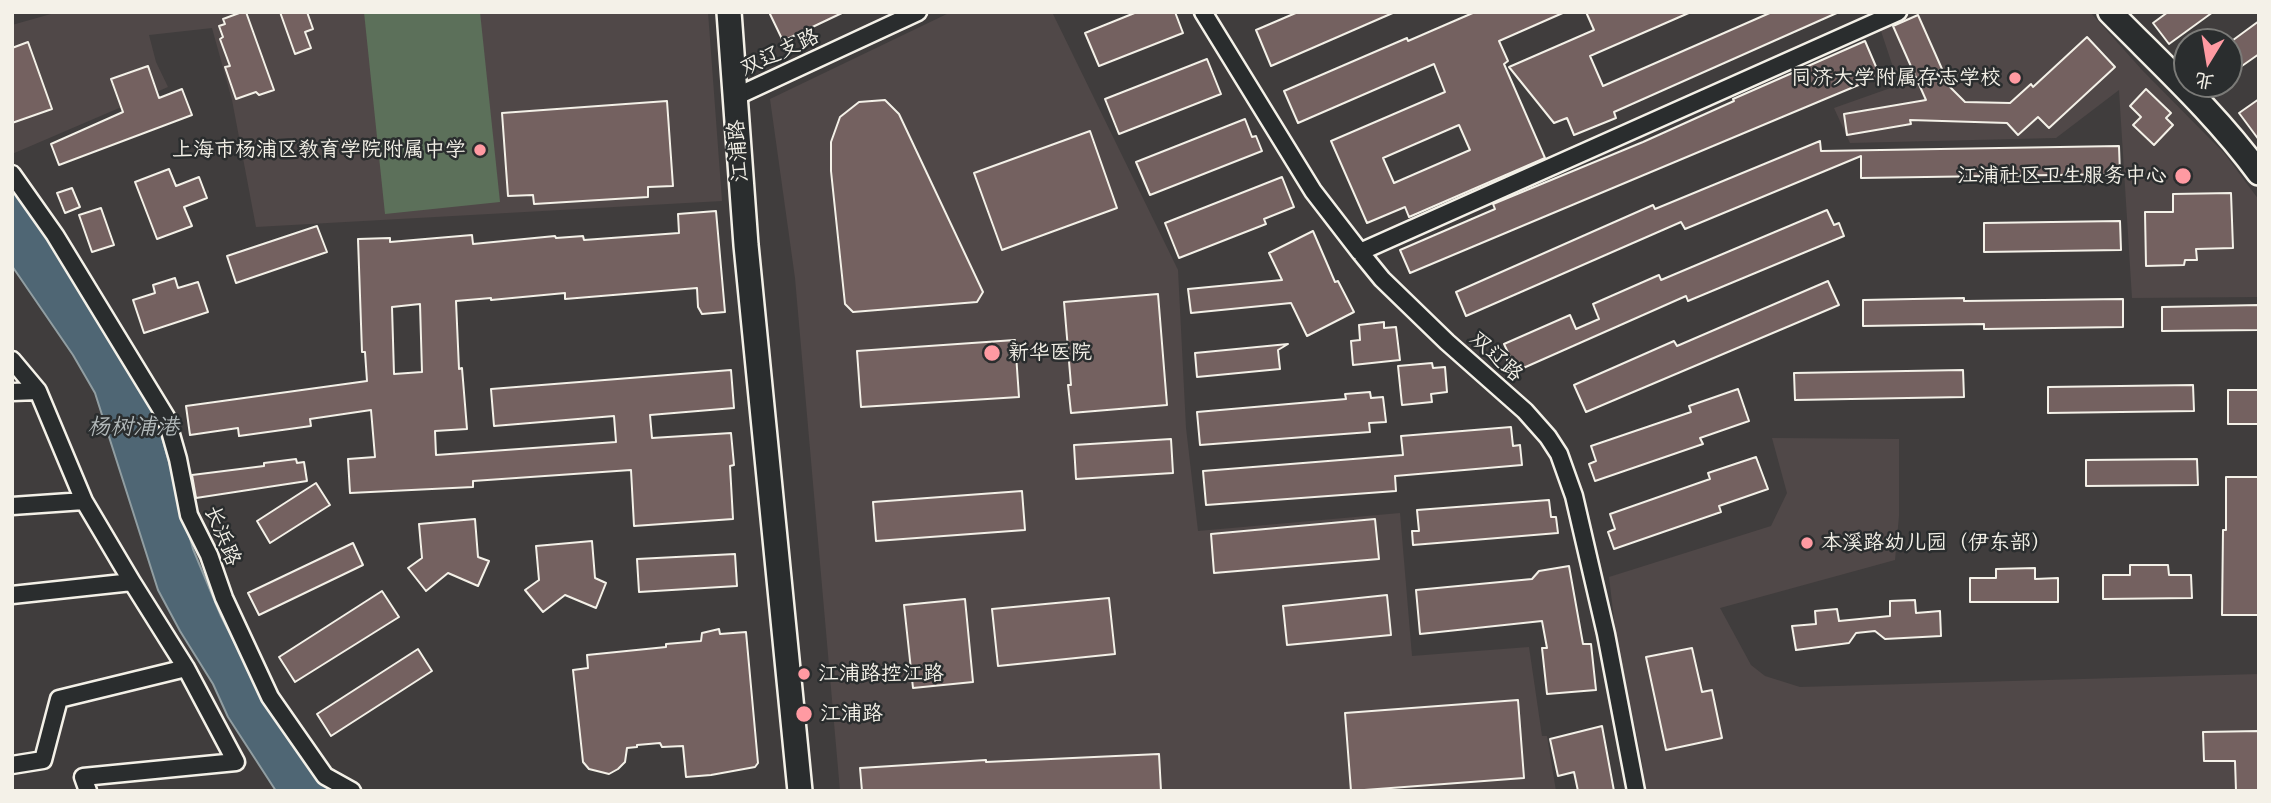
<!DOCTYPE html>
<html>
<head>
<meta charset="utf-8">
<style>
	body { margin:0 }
	#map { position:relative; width:2271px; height:803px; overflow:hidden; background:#403d3d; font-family:"Patrick Hand","LXGW WenKai TC",sans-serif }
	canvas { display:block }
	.frame { position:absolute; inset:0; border:14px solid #f4f1e8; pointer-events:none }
	.north { position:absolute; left:2173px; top:28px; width:70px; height:70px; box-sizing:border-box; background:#2a2d2e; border:2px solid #7b7b78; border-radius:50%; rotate:191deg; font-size:19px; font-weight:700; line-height:28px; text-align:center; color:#f4f1e8 }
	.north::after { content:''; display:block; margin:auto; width:24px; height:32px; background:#ff9aa2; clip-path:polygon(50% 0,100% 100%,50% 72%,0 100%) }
</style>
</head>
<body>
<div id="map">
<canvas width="2271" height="803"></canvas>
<div class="frame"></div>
<div class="north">北</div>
</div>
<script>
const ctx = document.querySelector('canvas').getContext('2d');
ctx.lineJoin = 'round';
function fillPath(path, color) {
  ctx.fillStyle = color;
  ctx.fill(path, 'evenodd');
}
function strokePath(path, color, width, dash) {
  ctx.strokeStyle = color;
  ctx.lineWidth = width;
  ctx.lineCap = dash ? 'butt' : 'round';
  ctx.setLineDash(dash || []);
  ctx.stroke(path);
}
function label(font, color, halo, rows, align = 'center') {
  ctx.font = font + ' "Patrick Hand","LXGW WenKai TC",sans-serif';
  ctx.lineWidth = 5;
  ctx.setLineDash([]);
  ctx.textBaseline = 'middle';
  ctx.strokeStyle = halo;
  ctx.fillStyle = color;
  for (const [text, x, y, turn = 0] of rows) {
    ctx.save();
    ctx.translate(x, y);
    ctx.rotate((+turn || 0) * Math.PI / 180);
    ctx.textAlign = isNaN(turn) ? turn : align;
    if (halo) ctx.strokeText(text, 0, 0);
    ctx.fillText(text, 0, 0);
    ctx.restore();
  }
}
fillPath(new Path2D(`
	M58,12H708L722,201L256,227L232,100L212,28L149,35L156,62L168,87L12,154V25Z
	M951,12H1052L1178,270L1186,428L1198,531L1400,513L1412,656L1529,647L1542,736H1547L1556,791H840L795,278L770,99Z
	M1923,12H2090L2143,71L2224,153L2259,200V297L2132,298L2119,90L2056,138L1850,143L1834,108L1899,85L1880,28Z
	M1772,438L1899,439V516L1895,560L1720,608L1751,665L1765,676L1800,687L2259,674V791H1646L1641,756L1616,636L1609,577L1771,526L1787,493Z`), '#504848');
fillPath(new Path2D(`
	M364,12H480L500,202L385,214Z`), '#5c705a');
const water = new Path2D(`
	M12,186L126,357L157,419L193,549L221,616L251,675L295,748L331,791H276L228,717L213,684L180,631L158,590L95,393L73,355L12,266Z`);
fillPath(water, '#4f6674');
strokePath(water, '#919ea2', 2);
const building = new Path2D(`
	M242,12H246L274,90L259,95L256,92L236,99L225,67L230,66L220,39L223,37L219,26L225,24L223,19Z
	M280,12H307L313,29L305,32L311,48L295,54Z
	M769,12H844L783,41Z
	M1137,12H1175L1183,33L1099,66L1085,33Z
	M1298,12H1395L1271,66L1256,30Z
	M1475,12H1565L1499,41L1508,61L1504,64L1545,158L1409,217L1405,207L1367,223L1331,141L1445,92L1434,64L1298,123L1284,91L1407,38L1408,41ZM1459,125L1470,150L1394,183L1383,158Z
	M1586,12H1691L1590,56L1603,86L1772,12H1839L1614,112L1616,118L1574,135L1567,118L1554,123L1509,67L1594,30Z
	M2168,12H2213L2169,44L2153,23Z
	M1918,15L1942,69L1935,72L1965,102L2010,103L2031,84L2033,87L2087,37L2115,67L2049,128L2038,117L2018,135L2007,123L1910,120L1911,124L1847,135L1844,114L1926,100L1893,26Z
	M2259,21V54L2229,75V43Z
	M1865,41L1880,76L1410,273L1400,250L1495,209L1493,204L1643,142L1734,101L1733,99Z
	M28,42L52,109L12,123V48Z
	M1207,59L1221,94L1119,134L1105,99Z
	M148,66L159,98L182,89L192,115L59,165L51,144L123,112L111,79Z
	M2146,89L2171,113L2166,118L2173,125L2154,145L2133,125L2141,117L2130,106Z
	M2259,99V140L2239,113Z
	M885,100L899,114L983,292L977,302L853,312L845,304L831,171V142L840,117L859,102Z
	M667,101L673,186L648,187V197L534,204L533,195L508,196L502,113Z
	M1245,119L1252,137L1256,136L1262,151L1150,195L1136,162Z
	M1090,131L1117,208L1002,250L974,173Z
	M1820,141L1821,151L2119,146L2120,174L1861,178V156L1685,229L1681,222L1466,316L1456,292L1653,205L1655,209Z
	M169,169L176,186L199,177L207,198L184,207L192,226L157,239L135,182Z
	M1282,177L1294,207L1264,219L1266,224L1179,258L1165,223Z
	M72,188L80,207L65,213L57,193Z
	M2231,193L2233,248L2196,249L2197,260H2185L2184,265L2146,266L2145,212H2173V194Z
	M101,208L114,245L92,252L79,215Z
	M1827,210L1834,225L1839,223L1844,236L1688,301L1686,296L1512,373L1507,360L1511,359L1504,344L1570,315L1576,329L1599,319L1593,304L1659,275L1661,280Z
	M716,211L725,312L702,314L698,307L697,288L565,299V293L491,300V298L456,301L459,369L462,368L467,429L435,431L436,455L616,442L614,416L494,426L491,389L731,370L734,408L650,415L652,438L731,433L734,465L730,466L733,519L634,526L631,470L473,481V487L350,493L348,459L375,457L371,410L310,419L311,426L239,436L238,428L190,435L186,406L367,381L365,352H362L358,239L390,238V242L472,235L473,244L555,236L556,238L583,236L584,240L679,233L678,214ZM420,304L422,372L394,374L392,307Z
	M2120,221L2121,250L1984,252V223Z
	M317,226L327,252L236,283L227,256Z
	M1313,231L1335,282L1338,281L1354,312L1307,336L1291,303L1191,313L1188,289L1282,280L1269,253Z
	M175,278L178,288L198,282L208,312L144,333L133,300L155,293L153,285Z
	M1828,281L1839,305L1586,412L1574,385L1674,341L1677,346Z
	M1158,294L1167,405L1071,413L1068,385H1071L1064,302Z
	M1964,298V301L2123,299V327L1984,329V324L1863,326V300Z
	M2259,305V330L2162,331V307Z
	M1384,322V328L1396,327L1400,360L1353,365L1351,341L1360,340L1359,325Z
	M1015,340L1019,397L861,407L857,351Z
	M1288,344L1278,350L1280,369L1197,377L1195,353Z
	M1432,363L1433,368L1445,367L1447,392L1431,394L1432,402L1402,405L1398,366Z
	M1963,370L1964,397L1795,400L1794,373Z
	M2193,385L2194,411L2048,413V387Z
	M1738,389L1749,421L1700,438L1703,444L1595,481L1589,464L1596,461L1591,446L1691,412L1689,406Z
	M2228,390H2259V424H2228Z
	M1370,392L1371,398L1383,397L1386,422L1369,423L1370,432L1200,445L1197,412L1346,399L1345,394Z
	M1511,427L1513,446L1520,445L1522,465L1395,476L1396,491L1206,505L1203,471L1403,455L1401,436Z
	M1171,439L1173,473L1076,479L1074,445Z
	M1756,457L1768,489L1719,506L1721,512L1614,549L1608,532L1615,529L1610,514L1710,479L1708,473Z
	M296,459L297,463L304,462L307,481L196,498L192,475L264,466V463Z
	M2197,459L2198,485L2086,486V460Z
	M2226,477H2259V615H2222L2223,530H2226Z
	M316,483L330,505L270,543L257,521Z
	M1022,491L1025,530L876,541L873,502Z
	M1549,500L1551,517H1556L1558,533L1413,545L1412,531H1419L1417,510Z
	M475,519L478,557L489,561L478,586L448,573L426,591L408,568L422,558L419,524Z
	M1375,519L1379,559L1214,573L1211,534Z
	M592,541L595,578L606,583L596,608L565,595L543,612L525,590L539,580L536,546Z
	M353,543L363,565L259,615L248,593Z
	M735,554L737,586L639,592L637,559Z
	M2130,565H2168L2169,575H2191L2192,598L2103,599V575H2130Z
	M1569,566L1583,644H1591L1596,690L1547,694L1542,648H1547L1542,621L1420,634L1416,590L1532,579L1539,571Z
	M2035,568V579L2058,578V602H1970V578H1996V569Z
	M382,591L399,617L295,682L279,657Z
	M1387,595L1391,635L1287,645L1283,606Z
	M1109,598L1115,654L998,666L992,609Z
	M965,599L973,682L913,688L904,605Z
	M1915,600L1916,613L1940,611L1941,636L1885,639L1875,631L1856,633L1849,643L1796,650L1792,626L1816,624L1815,611L1837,609L1839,621L1890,616V601Z
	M719,629L720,634L746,632L758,763L755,767L711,775L686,777L683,746L662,747L660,743L637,745V747L627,748L625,762L618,769L609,774L589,769L583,762L573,670L588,668L587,655L666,647V644L701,641L702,633Z
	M1692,648L1702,692L1712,690L1722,738L1666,750L1646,657Z
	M418,649L432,671L331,736L317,714Z
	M1518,700L1524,778L1351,791L1345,713Z
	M1602,726L1614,791H1578L1574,772L1558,776L1550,739Z
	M2259,731V791H2236L2235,761H2204L2203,732Z
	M1159,754L1161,791H862L860,768L986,760V762Z`);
fillPath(building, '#746160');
strokePath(building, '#f4f1e8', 2);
const street = new Path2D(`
	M1203,12L1313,191L1360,252L1382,279L1447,342L1525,411L1548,437L1559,454L1574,496L1606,634L1636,791
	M735,97L918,12
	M12,174L55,235L166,417L178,459L189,515L209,555L224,598L270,697L325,776L352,791
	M1360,252L1898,12
	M12,360L38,391
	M12,392L38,391L84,501
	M12,506L84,501L132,582
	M12,595L132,582L186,668L236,762L83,777L88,791
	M12,765L43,760L59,699L186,668`);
const secondary = new Path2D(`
	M729,12L746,245L800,791
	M2110,12C2161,64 2216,114 2259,173`);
strokePath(street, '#f4f1e8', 21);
strokePath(secondary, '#f4f1e8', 28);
strokePath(street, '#2a2d2e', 16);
strokePath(secondary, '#2a2d2e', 23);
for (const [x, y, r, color] of [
	[2015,78,7,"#ff9aa2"],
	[480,150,7,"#ff9aa2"],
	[2183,176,9,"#ff9aa2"],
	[992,353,9,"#ff9aa2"],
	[1807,543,7,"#ff9aa2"],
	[804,674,7,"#ff9aa2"],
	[804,714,9,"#ff9aa2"]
]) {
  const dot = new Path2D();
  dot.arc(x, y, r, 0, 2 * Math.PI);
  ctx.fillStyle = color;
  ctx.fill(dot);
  strokePath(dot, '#2a2d2e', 2.5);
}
label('21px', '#f4f1e8', '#2a2d2e', [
	["双辽支路",780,53,-25],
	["江浦路",739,151,-94],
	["双辽路",1496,357,42],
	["长浜路",222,536,68]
]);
label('21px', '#f4f1e8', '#2a2d2e', [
	["同济大学附属存志学校",2001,78,"right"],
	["上海市杨浦区教育学院附属中学",466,150,"right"],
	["江浦社区卫生服务中心",2167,176,"right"],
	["新华医院",1008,353],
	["本溪路幼儿园（伊东部）",1821,543],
	["江浦路控江路",818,674],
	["江浦路",820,714]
], 'left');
label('italic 23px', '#b2b9ba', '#2a2d2e', [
	["杨树浦港",133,428]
]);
</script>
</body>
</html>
